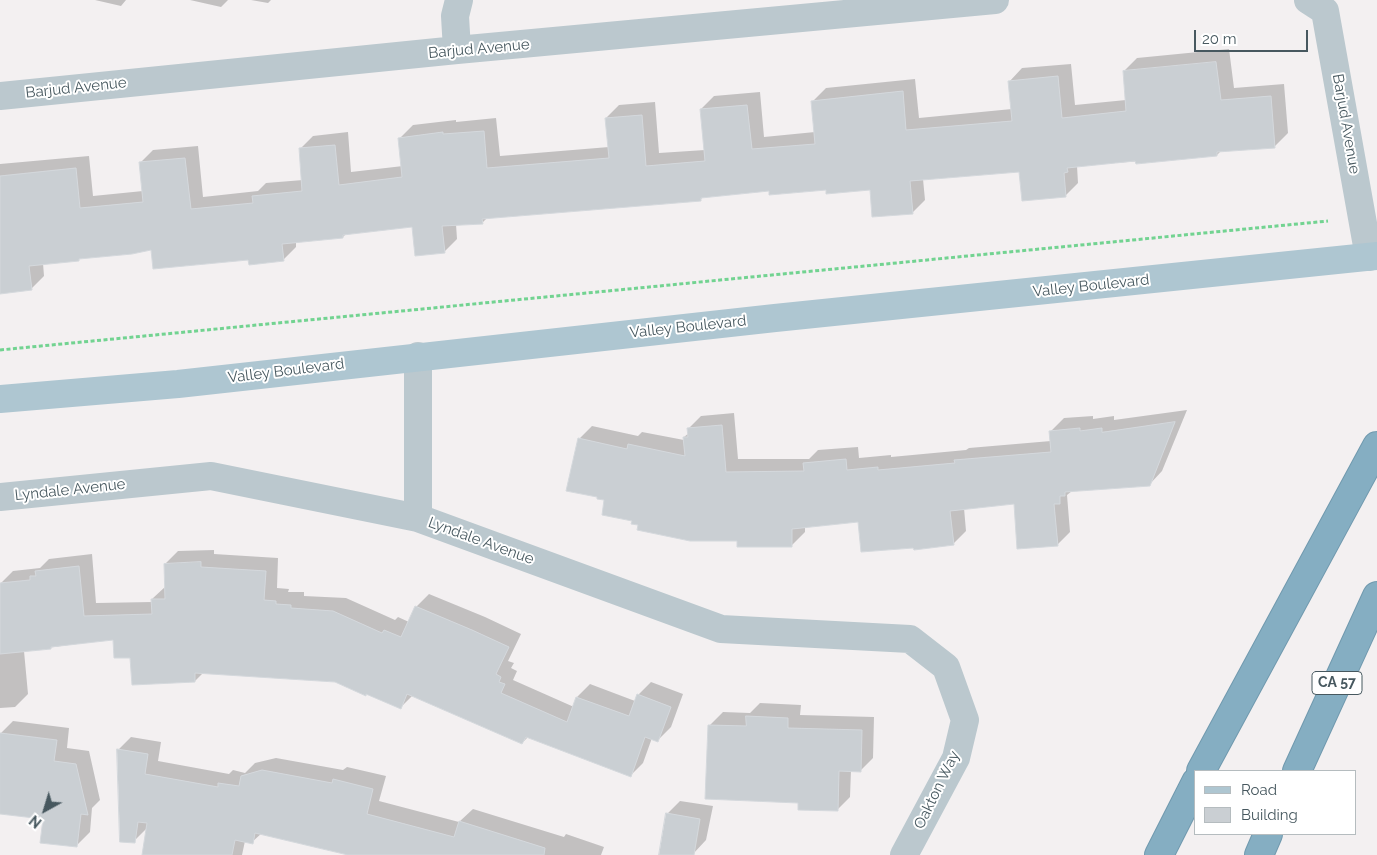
<!DOCTYPE html>
<html>
<head>
<meta charset="utf-8">
<style>
	body { margin:0 }
	#map { position:relative; width:1377px; height:855px; overflow:hidden; background:#f3f0f1; font-family:Raleway,sans-serif }
	canvas { display:block }
	.legend { position:absolute; left:1194px; top:770px; width:162px; height:65px; box-sizing:border-box; background:#fff; border:1px solid #b5bcbf; margin:0; padding:6px 9px; list-style:none; font-size:15px; color:#47585f }
	.legend li { display:flex; align-items:center; gap:10px; height:25px }
	.legend b { width:25px; border:1px solid #b5bcbf }
	.north { position:absolute; left:20px; top:785px; width:50px; height:50px; -webkit-text-stroke:4px #fff; paint-order:stroke; rotate:219deg; font-size:14px; font-weight:700; line-height:20px; text-align:center; color:#47585f }
	.north::after { content:''; display:block; margin:auto; width:18px; height:22px; background:#47585f; clip-path:polygon(50% 0,100% 100%,50% 72%,0 100%) }
	.scale { position:absolute; left:1194px; top:30px; width:114px; height:22px; box-sizing:border-box; border:2px solid #47585f; border-top:0; padding-left:6px; font-size:15px; line-height:18px; white-space:nowrap; color:#47585f; -webkit-text-stroke:4px #fff; paint-order:stroke }
</style>
</head>
<body>
<div id="map">
<canvas width="1377" height="855"></canvas>
<ul class="legend">
<li><b style="height:6px;background:#aec6d1"></b>Road</li>
<li><b style="height:14px;background:#cacfd3"></b>Building</li>
</ul>
<div class="north">N</div>
<div class="scale">20 m</div>
</div>
<script>
const ctx = document.querySelector('canvas').getContext('2d');
ctx.lineJoin = 'round';
function fillPath(path, color) {
  ctx.fillStyle = color;
  ctx.fill(path, 'evenodd');
}
function strokePath(path, color, width, dash) {
  ctx.strokeStyle = color;
  ctx.lineWidth = width;
  ctx.lineCap = dash ? 'butt' : 'round';
  ctx.setLineDash(dash || []);
  ctx.stroke(path);
}
function label(font, color, halo, rows, align = 'center') {
  ctx.font = font + ' Raleway,sans-serif';
  ctx.lineWidth = 4;
  ctx.setLineDash([]);
  ctx.textBaseline = 'middle';
  ctx.strokeStyle = halo;
  ctx.fillStyle = color;
  for (const [text, x, y, turn = 0] of rows) {
    ctx.save();
    ctx.translate(x, y);
    ctx.rotate((+turn || 0) * Math.PI / 180);
    ctx.textAlign = isNaN(turn) ? turn : align;
    if (halo) ctx.strokeText(text, 0, 0);
    ctx.fillText(text, 0, 0);
    ctx.restore();
  }
}
fillPath(new Path2D(`
	M95,0H126L121,6Z
	M190,0H228L221,7Z
	M251,0H271L268,3Z
	M1229,49L1234,88L1284,84L1288,133L1275,146L1221,151L1217,155L1077,166L1078,183L1065,196L1020,171L923,179L925,200L912,213L871,188L770,189L704,196L700,200L487,218L482,223L456,224L457,239L444,252L413,226L347,233L343,237L296,242V247L283,260L249,258L152,248L43,263L44,276L31,289L0,278V164L89,156L93,196L143,191L140,163L153,150L198,146L203,197L258,191L266,183L303,180L300,149L313,136L348,132L351,172L403,166L400,138L413,125L456,120V122L496,118L500,156L609,147L606,118L619,105L655,102L659,153L705,150L701,109L714,96L760,92L764,137L815,132L813,101L826,88L915,79L919,118L1012,109L1009,82L1022,68L1071,64L1075,105L1126,100L1124,71L1137,58Z
	M1187,410L1162,471L1149,485L1072,491L1067,495L1070,532L1057,545L1015,503L964,508L966,531L953,544L860,521L805,526V532L792,545L739,540L639,524L606,499L579,439L592,426L638,436L642,432L684,440V437L689,433L688,429L701,416L734,413L738,459H809L818,450L858,447L859,458L891,455V457L966,450L969,448L1051,441V431L1064,418L1093,416V419L1114,416V420Z
	M214,550V554L278,558L277,588L289,589L288,592H304V596L346,598L395,620L398,617L409,622L416,607L429,594L485,617L521,634L508,661L514,663L511,668L517,671L513,680L574,707L577,697L590,684L635,701L638,695L651,682L683,694L671,727L658,740L652,738L643,763L630,776L528,737L522,743L413,695L400,708L335,681L203,673L195,681L131,656L114,639L24,651L28,694L15,707L0,708V584L13,571L40,568L49,559L92,554L96,603L152,602V599L166,586L165,564L178,551Z
	M760,703L801,705L800,715L874,717L873,758L860,771L851,770L850,797L837,810L800,802L710,725L723,712L750,713Z
	M13,721L69,728L67,748L89,751L100,800L92,808L90,832L77,845L44,818L0,812V734Z
	M131,737L161,742L158,761L229,774L233,770L245,773L255,763L276,758L343,770L347,767L386,776L379,801L459,822L473,809L564,837L566,834L604,847L601,855H345L346,853L262,833L252,842L245,841L242,855H143L147,828L134,841L118,750Z
	M680,801L713,806L706,840L693,854L667,814Z`), '#0003');
const building = new Path2D(`
	M1216,62L1221,100L1271,96L1275,148L1217,152V156L1136,164L1135,161L1067,168L1068,172L1064,173L1066,197L1022,201L1019,172L910,181L913,214L872,217L870,190L826,194V190L769,195V191L701,198V201L482,219L483,224L442,226L445,253L415,256L412,227L343,235V238L282,244L284,261L249,265L248,260L153,269L151,250L132,254L79,259V261L29,266L32,290L0,294V176L76,168L80,208L143,202L139,162L185,158L191,209L253,203L252,196L302,191L299,148L335,145L339,185L402,177L398,138L443,132V134L484,131L487,168L609,158L605,118L642,115L646,166L705,161L700,109L747,105L752,149L815,144L811,101L903,91L906,130L1012,121L1008,81L1058,76L1062,118L1126,111L1123,71Z
	M1175,422L1150,486L1065,492V496H1060V504H1054L1058,546L1017,549L1014,504L950,511L954,545L914,550L913,548L861,552L858,522L792,529V547H737V541H690L637,530L638,525L631,524L632,521L602,515L604,500L597,499V497L566,491L578,438L627,449L628,444L685,456L683,437H688L687,428L722,425L726,472L804,471L803,463L846,459L847,470L878,467V470L955,463L954,460L1051,452L1049,431L1080,428V431L1102,428V432Z
	M201,562V567L266,571L264,600L276,601V604L291,605V608L333,611L382,633L384,630L401,637L415,606L472,630L509,647L496,674L501,677L499,682L505,684L501,693L567,722L576,697L629,716L637,694L671,707L658,742L645,737L631,777L526,737L522,744L407,694L401,709L366,694V696L335,682L195,673V682L132,685L130,658H114L113,640L51,647V649L0,654V583L30,580V576H36L35,571L79,566L84,616L152,614L151,599H165L164,564Z
	M746,716L788,718V728L862,730L861,772L839,771L838,811L798,810V803L705,799L708,725L746,726Z
	M0,733L57,740L54,761L76,764L88,815L81,814L77,847L40,843L43,819L0,814Z
	M117,749L148,754L145,774L218,787V783L239,786L241,776L262,770L332,783L333,779L373,789L367,814L454,837L459,821L545,848L544,855H348L255,833L253,844L235,840L232,855H142L147,823L138,822L135,843L120,842Z
	M666,813L700,819L694,855H659Z`);
fillPath(building, '#cacfd3');
strokePath(building, '#d4d8dc', 1);
const motorway = new Path2D(`
	M1201,771L1377,446
	M1297,771L1377,596
	M1159,855L1196,782
	M1259,855L1268,834`);
strokePath(motorway, '#7099ae', 30);
strokePath(new Path2D(`
	M0,350L1328,221`), '#72d391', 3, [4, 2.5]);
strokePath(new Path2D(`
	M1308,0L1325,11L1369,257
	M457,50L455,16L459,0
	M0,96L457,50L995,0
	M0,497L211,476L418,518L721,629L910,639L946,667L965,720L956,758L904,855
	M418,518V356`), '#bbc8ce', 28);
strokePath(new Path2D(`
	M0,399L178,384L775,318L1377,256`), '#aec6d1', 28);
strokePath(motorway, '#85aec2', 28);
for (const [x, y, w] of [
	[1337,683,50]
]) {
  const box = new Path2D();
  box.roundRect(x - w / 2, y - 11.5, w, 23, 4);
  ctx.fillStyle = '#fff';
  ctx.fill(box);
  strokePath(box, '#47585f', 1);
}
label('bold 14px', '#47585f', null, [
	["CA 57",1337,683]
]);
label('15px', '#47585f', '#fff', [
	["Barjud Avenue",479,49,-5],
	["Barjud Avenue",76,88,-6],
	["Barjud Avenue",1346,124,80],
	["Valley Boulevard",1091,286,-6],
	["Valley Boulevard",688,327,-6],
	["Valley Boulevard",286,371,-7],
	["Lyndale Avenue",70,490,-6],
	["Lyndale Avenue",481,541,20],
	["Oakton Way",937,790,-64]
]);
</script>
</body>
</html>
